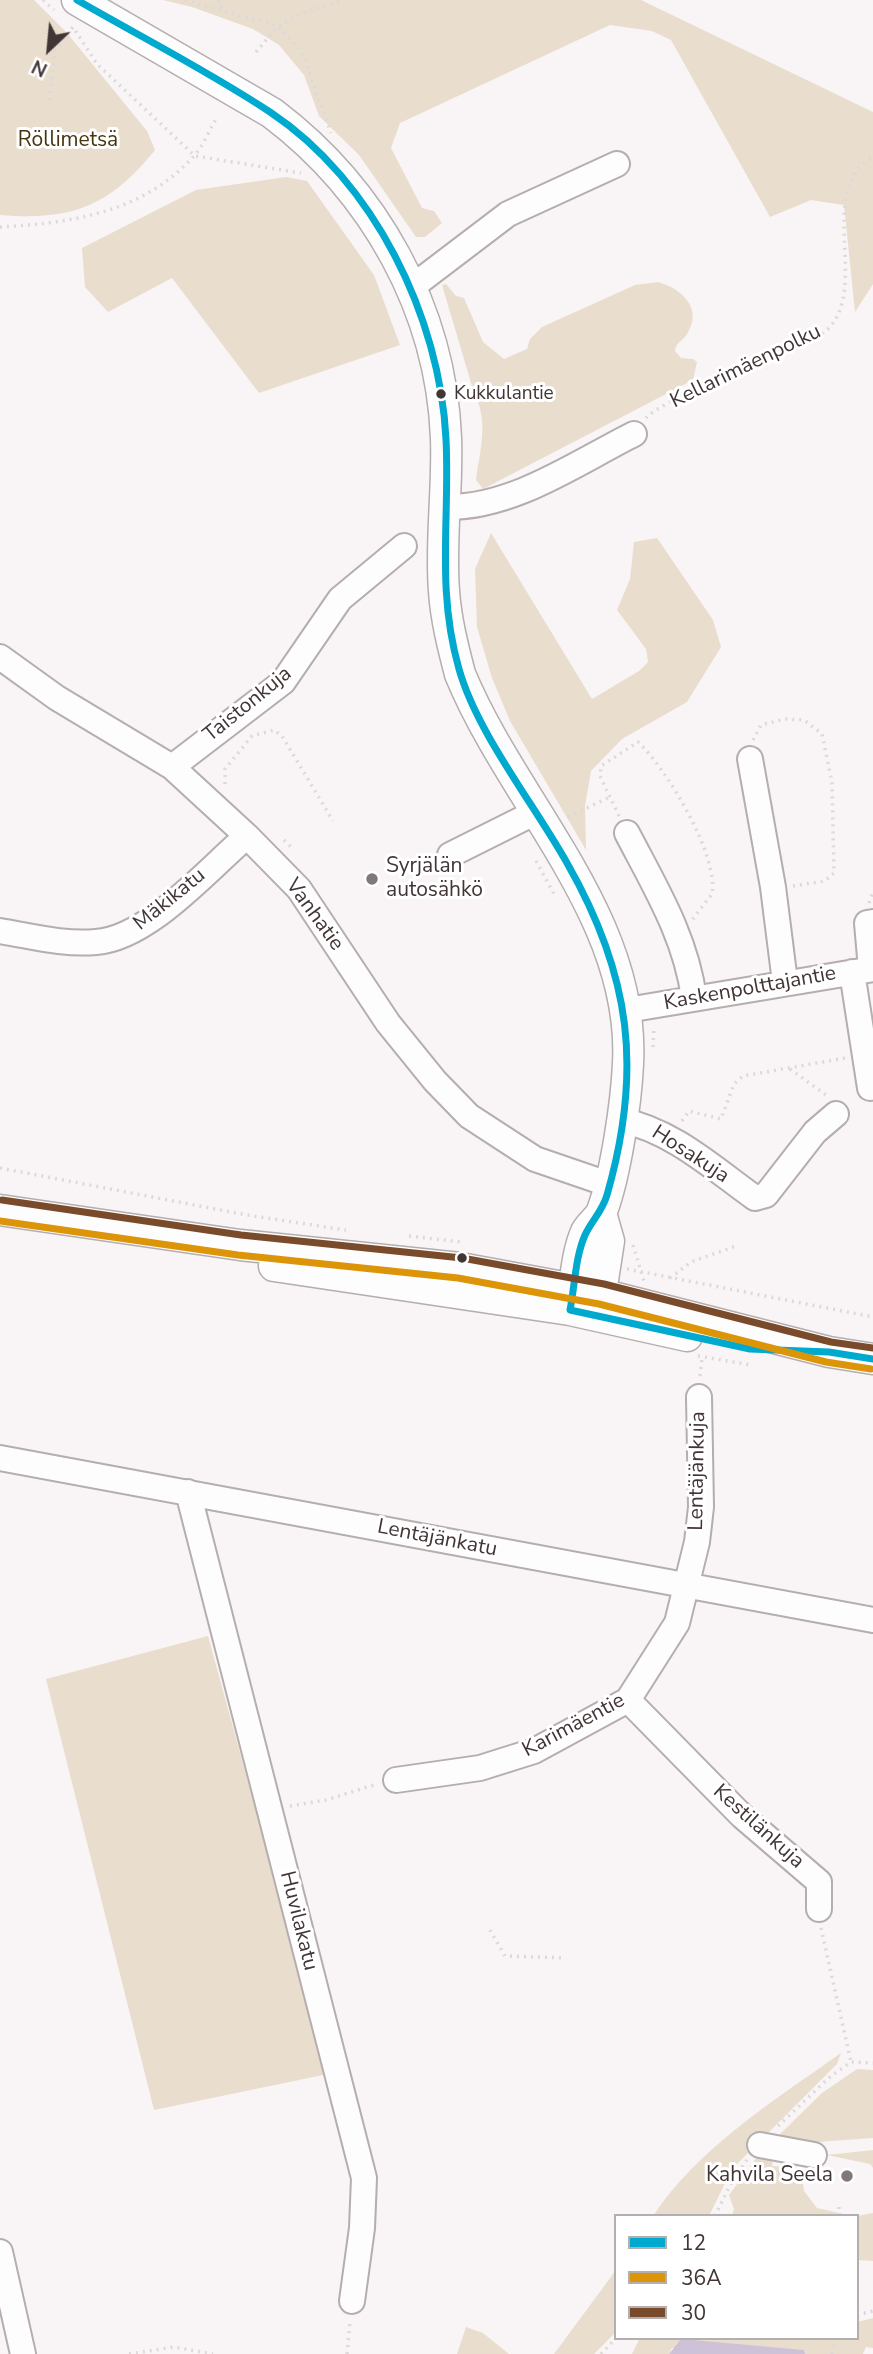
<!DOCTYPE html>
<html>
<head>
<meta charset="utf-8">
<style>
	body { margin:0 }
	#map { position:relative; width:873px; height:2354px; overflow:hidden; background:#f9f4f5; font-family:"Nunito Sans",sans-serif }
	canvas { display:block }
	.legend { position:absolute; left:614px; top:2214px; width:245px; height:126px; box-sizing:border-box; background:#fff; border:2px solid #b3aeaf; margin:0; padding:9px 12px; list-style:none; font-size:21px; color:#423536 }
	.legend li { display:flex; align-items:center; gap:14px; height:35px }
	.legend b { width:35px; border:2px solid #b3aeaf }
	.north { position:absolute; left:14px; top:14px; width:70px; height:70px; -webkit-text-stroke:5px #fff; paint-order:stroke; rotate:206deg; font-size:19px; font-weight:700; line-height:28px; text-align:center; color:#423536 }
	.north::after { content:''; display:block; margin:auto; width:24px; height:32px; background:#423536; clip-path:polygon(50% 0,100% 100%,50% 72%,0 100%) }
</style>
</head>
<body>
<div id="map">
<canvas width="873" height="2354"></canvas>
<ul class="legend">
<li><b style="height:9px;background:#00a9ce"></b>12</li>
<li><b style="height:9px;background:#dc9508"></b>36A</li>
<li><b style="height:9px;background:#7a4b2a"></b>30</li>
</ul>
<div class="north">N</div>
</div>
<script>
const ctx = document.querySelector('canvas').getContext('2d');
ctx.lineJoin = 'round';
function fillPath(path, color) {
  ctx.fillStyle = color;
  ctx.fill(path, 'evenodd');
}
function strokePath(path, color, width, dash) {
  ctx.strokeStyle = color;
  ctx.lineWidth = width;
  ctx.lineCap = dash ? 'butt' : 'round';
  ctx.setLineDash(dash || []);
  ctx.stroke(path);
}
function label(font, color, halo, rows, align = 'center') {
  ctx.font = font + ' "Nunito Sans",sans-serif';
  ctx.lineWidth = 6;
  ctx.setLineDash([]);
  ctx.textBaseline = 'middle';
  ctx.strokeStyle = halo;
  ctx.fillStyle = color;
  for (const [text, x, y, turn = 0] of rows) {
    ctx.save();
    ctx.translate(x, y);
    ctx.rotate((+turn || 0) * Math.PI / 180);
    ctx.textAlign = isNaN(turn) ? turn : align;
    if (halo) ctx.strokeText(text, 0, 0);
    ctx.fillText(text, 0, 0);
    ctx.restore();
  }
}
fillPath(new Path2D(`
	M0,0H34L67,33L147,131L155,150C110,206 72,221 0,215Z
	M163,0H641L873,112V284L855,312L844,205L811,200L770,217L671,40L652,31L610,25L400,123L391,148L422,208L434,211L442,223L425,237H416L359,155L319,116L304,75L279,45L253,29L192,7Z
	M286,177L307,181L374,275L400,345L259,393L172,278L108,312L85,287L82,248L196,190Z
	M658,282C683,289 703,309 687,334C682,342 676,342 675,351L681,358L693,359L697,362L693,380L483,489L476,480C480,450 489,421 474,393L442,285L446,284L456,296L464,298L483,342L504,359L527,349L530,339L542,327L635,285Z
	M491,533L592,699L639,671L648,662L646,649L617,610L630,579L634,542L657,538L713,620L721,647L687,702L622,739L591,771L585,806L586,850L510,721L492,678L477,627L475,569Z
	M208,1636L328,2074L154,2110L46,1679Z
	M841,2053L837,2064L732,2169L709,2216H653C699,2147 775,2100 841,2053Z
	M857,2069L873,2070V2138L789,2144L774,2140L822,2093Z
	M873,2150V2168L870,2164L827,2155Z
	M765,2152L774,2153L772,2166L801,2168L804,2191L817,2208L853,2216H732L734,2209L729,2195L757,2157Z
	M873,2213V2261L857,2260V2216Z
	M616,2270V2332L594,2354H554Z
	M873,2318V2348L866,2347L863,2354H805L804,2350L672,2348L669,2354H632L640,2338H857V2322Z
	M466,2327L483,2333L509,2354H457Z`), '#e9dece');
fillPath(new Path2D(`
	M681,2339L804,2350L805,2354H669Z`), '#cdc2d7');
const minor = new Path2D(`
	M412,287L508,214L617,164
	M446,507C513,508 576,463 634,434
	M0,657L57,698L172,767L247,836L299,889L388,1023L435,1081L469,1116L535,1159L608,1184
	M750,759L773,887L785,982
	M172,767L283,682L340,599L404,546
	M627,833C655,887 686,937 694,998
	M450,855L536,812
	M0,931C31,936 64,945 96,942C149,938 207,870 247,836
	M871,969L867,923L873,922
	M852,972L870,1088
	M627,1010L873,969
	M620,1120C672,1130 713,1168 755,1198L766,1195L815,1132L836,1114
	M0,1458L873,1620
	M188,1492L364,2178L362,2228L352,2301
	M628,1700L742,1816L819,1882V1909
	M396,1780L480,1768L534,1751L628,1700L677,1623L697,1542L701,1507L699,1397
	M760,2145L814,2155
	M0,2252L23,2354`);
const major = new Path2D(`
	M77,0L272,113C374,190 441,309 446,438C448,489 440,540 444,591C446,620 453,647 460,674C513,803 636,917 628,1064C626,1104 616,1173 602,1211C599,1219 590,1224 586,1232C576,1254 575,1287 570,1310
	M0,1210L240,1245L460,1268L601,1294L829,1352L873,1359
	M274,1266L570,1310L687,1336
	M598,1312L609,1241L601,1213`);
strokePath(minor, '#b5adae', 28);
strokePath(major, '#b5adae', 33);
strokePath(new Path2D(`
	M43,0L54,10
	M185,0L278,26L302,52L331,133
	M218,0L222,9
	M256,52L278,26L308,11L344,0
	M49,100L55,51L73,27L97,64L195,156L301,173
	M0,227C71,223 143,213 194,156C203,146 209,131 216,119
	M466,384L469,404
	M646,418C656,405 757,358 778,349C793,343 815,341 827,330C871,288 814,189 873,157
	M753,740L761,725L785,719L804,720L822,734L832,782L834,873L825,881L793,886
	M225,784V769L252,736L274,730L282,736L333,821
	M619,816L600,776L601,766L638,742C666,768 719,855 712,894L692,920
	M568,817L610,797
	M284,840L292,848
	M536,861L554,894
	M869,903L873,891
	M653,1047L654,1027
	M790,1069L826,1095
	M682,1121L689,1111L721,1119L734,1084L743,1076L845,1058
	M0,1168L247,1215L346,1230
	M409,1236L461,1242
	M633,1245L644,1281
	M627,1269L873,1317
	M670,1278L691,1262L736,1246
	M698,1356L751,1365
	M700,1376L702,1358
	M290,1806L326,1800L377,1784
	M821,1928L851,2062
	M490,1930L505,1956L566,1958
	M778,2126L831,2076L851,2062L873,2063
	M715,2216L730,2185L747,2160
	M839,2216V2207
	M857,2315L873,2311
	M129,2354L174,2347L213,2354
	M347,2354L350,2321
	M601,2354L616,2338
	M832,2354L834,2338`), '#dbd9d9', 3.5, [2, 5]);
strokePath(minor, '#fefdfe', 24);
strokePath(major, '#fefdfe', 30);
strokePath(new Path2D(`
	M77,0C141,37 208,71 270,112C374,181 440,317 446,439C450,519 436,589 459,669C477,733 534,804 567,863C631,975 643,1070 607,1195C602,1212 592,1220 585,1235C575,1258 575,1285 570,1310L750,1349L829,1352L873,1359`), '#00a9ce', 7);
strokePath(new Path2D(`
	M0,1221L238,1255L458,1278L599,1304L826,1362L871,1369`), '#dc9508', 7);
strokePath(new Path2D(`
	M2,1200L241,1235L462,1258L604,1284L831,1342L873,1348`), '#7a4b2a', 7);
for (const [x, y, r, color] of [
	[441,394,6,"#423536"],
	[372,879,7,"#827879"],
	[462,1258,6,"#423536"],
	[847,2176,7,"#827879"]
]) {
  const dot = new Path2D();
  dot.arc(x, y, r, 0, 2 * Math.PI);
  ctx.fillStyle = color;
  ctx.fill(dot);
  strokePath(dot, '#fff', 2.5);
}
label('19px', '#423536', '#fff', [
	["Kukkulantie",454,394]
], 'left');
label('21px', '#47350d', '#fff', [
	["Röllimetsä",68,141]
]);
label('21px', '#423536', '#fff', [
	["Kellarimäenpolku",746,367,-26],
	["Taistonkuja",248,705,-39],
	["Mäkikatu",170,900,-39],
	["Vanhatie",314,915,54],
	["Kaskenpolttajantie",750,989,-10],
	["Hosakuja",690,1155,33],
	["Lentäjänkuja",698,1471,-89],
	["Lentäjänkatu",437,1539,11],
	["Karimäentie",574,1726,-28],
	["Kestilänkuja",758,1827,42],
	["Huvilakatu",298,1921,76]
]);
label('21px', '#423536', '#fff', [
	["Syrjälän",386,867],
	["autosähkö",386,891],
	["Kahvila Seela",833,2176,"right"]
], 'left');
</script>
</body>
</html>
